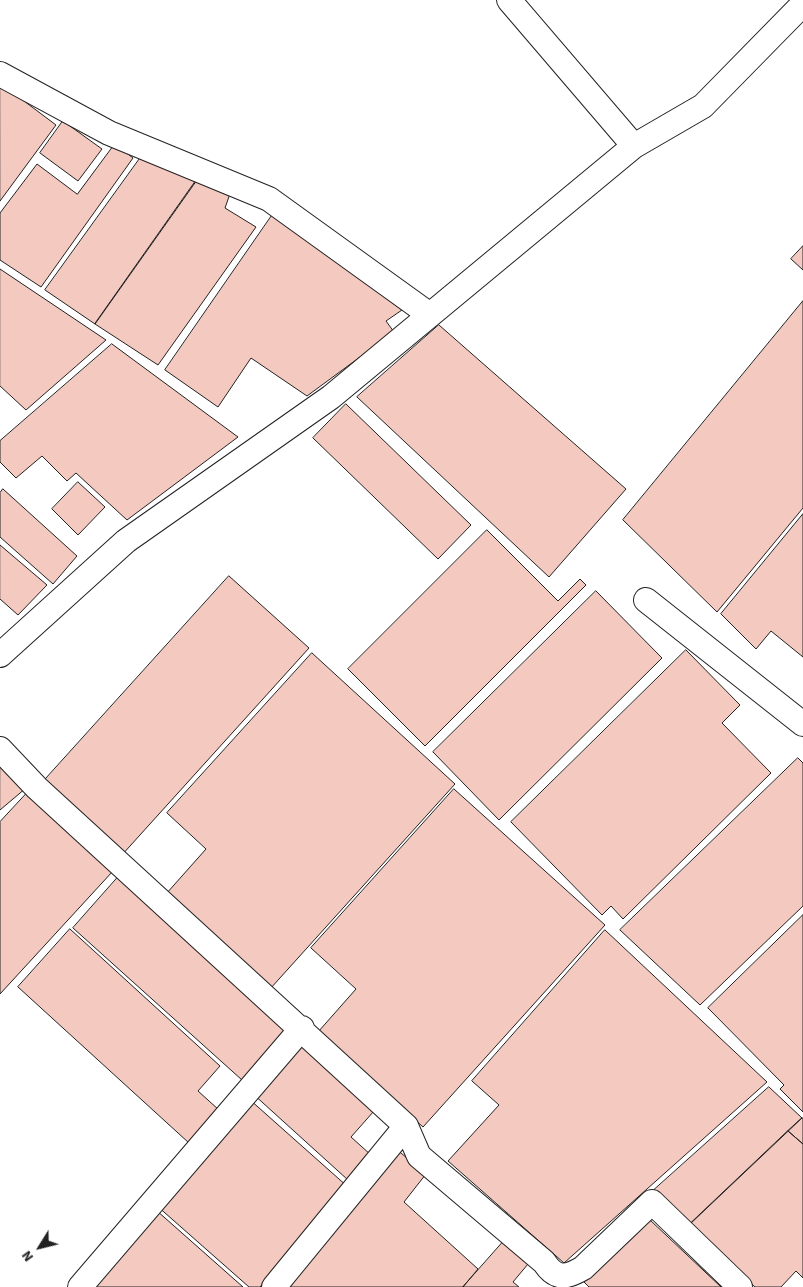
<!DOCTYPE html>
<html>
<head>
<meta charset="utf-8">
<style>
	body { margin:0 }
	#map { position:relative; width:803px; height:1287px; overflow:hidden; background:#fff; font-family:"Source Sans 3",sans-serif }
	canvas { display:block }
	.north { position:absolute; left:15px; top:1222px; width:50px; height:50px; -webkit-text-stroke:4px #fff; paint-order:stroke; rotate:234deg; font-size:14px; font-weight:700; line-height:20px; text-align:center; color:#222 }
	.north::after { content:''; display:block; margin:auto; width:18px; height:22px; background:#222; clip-path:polygon(50% 0,100% 100%,50% 72%,0 100%) }
</style>
</head>
<body>
<div id="map">
<canvas width="803" height="1287"></canvas>
<div class="north">N</div>
</div>
<script>
const ctx = document.querySelector('canvas').getContext('2d');
ctx.lineJoin = 'round';
function fillPath(path, color) {
  ctx.fillStyle = color;
  ctx.fill(path, 'evenodd');
}
function strokePath(path, color, width, dash) {
  ctx.strokeStyle = color;
  ctx.lineWidth = width;
  ctx.lineCap = dash ? 'butt' : 'round';
  ctx.setLineDash(dash || []);
  ctx.stroke(path);
}
const building = new Path2D(`
	M0,83L56,125L0,201Z
	M63,121L102,149L78,181L40,153Z
	M115,144L133,158L41,287L0,260V213L37,164L77,194Z
	M141,157L197,180L95,324L45,290Z
	M200,175L232,188L225,208L256,227L158,365L95,324Z
	M273,214L402,310L386,321L394,332L307,396L251,358L218,407L165,370Z
	M803,246V270L791,259Z
	M0,269L106,340L26,410L0,386Z
	M803,301V508L717,612L623,520Z
	M439,325L626,489L549,577L357,397Z
	M112,344L238,437L127,520L76,473L67,481L42,456L16,478L0,462V441Z
	M346,404L471,525L438,559L313,438Z
	M78,482L105,507L78,535L52,509Z
	M3,489L77,556L53,584L0,537V493Z
	M803,514V657L771,631L756,649L721,614Z
	M487,530L558,601L580,579L586,585L425,746L348,669Z
	M0,545L47,585L18,615L0,599Z
	M229,576L309,648L121,856L42,783Z
	M596,591L662,658L499,820L433,752Z
	M686,650L740,705L722,723L771,773L623,919L611,906L602,915L511,822Z
	M312,653L455,784L270,989L166,894L206,849L167,813Z
	M798,758L803,763V906L700,1005L620,930Z
	M0,765L26,788L0,810Z
	M454,789L605,925L423,1127L318,1032L356,989L311,948Z
	M28,792L113,871L0,994V822Z
	M119,876L288,1029L242,1080L73,928Z
	M803,915V1112L780,1089L784,1085L708,1008Z
	M70,929L220,1066L198,1091L219,1110L189,1143L18,987Z
	M605,930L767,1082L564,1263L448,1161L499,1105L472,1081Z
	M299,1042L374,1111L351,1137L371,1155L348,1180L252,1093Z
	M769,1087L802,1118L689,1225L654,1190Z
	M249,1099L348,1187L260,1287H249L156,1205Z
	M802,1118H803V1144L788,1131Z
	M788,1131L803,1144V1278L796,1271L781,1287H755L689,1225Z
	M395,1148L426,1174L404,1202L478,1269L463,1287H282Z
	M156,1210L243,1287H88Z
	M650,1220L721,1287H589L583,1281Z
	M503,1242L528,1264L513,1282L519,1287H463Z`);
fillPath(building, '#f3c9c0');
strokePath(building, '#222', 1);
const minor = new Path2D(`
	M509,0L634,146
	M0,74L109,133L269,199L430,315
	M646,600L803,724
	M0,655L126,541L331,397L634,146L703,106L803,4
	M0,749L37,788L406,1126L419,1156L544,1262C556,1280 566,1278 583,1268L652,1202L740,1287
	M80,1287L302,1028
	M274,1287L406,1126`);
strokePath(minor, '#222', 26);
strokePath(minor, '#fff', 24);
</script>
</body>
</html>
